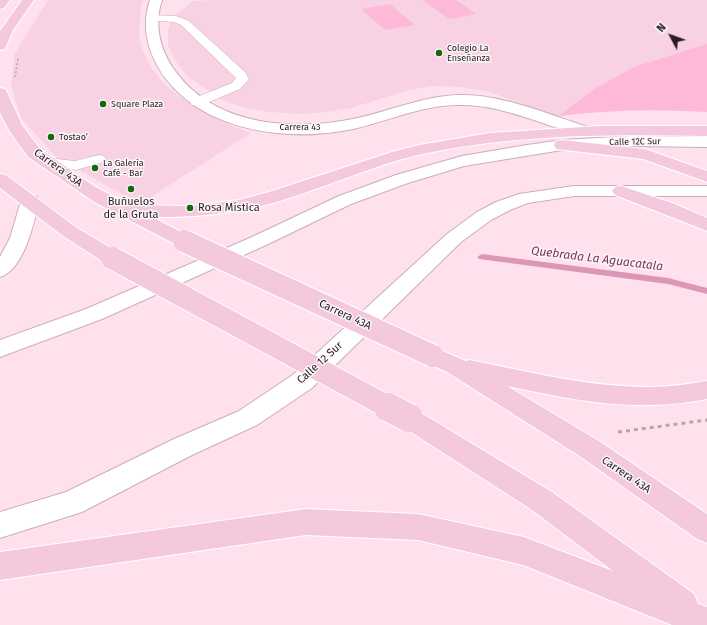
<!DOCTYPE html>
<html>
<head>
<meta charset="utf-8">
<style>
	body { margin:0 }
	#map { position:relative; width:707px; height:625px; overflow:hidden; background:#ffe1ee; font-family:"Fira Sans",sans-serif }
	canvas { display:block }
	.north { position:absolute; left:651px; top:16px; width:40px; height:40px; -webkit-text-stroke:3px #fcf6f8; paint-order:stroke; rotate:311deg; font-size:11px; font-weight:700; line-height:16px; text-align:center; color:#281d22 }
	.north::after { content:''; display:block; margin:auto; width:14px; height:18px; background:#281d22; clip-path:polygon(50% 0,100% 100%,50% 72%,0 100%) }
</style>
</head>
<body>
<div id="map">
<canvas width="707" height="625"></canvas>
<div class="north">N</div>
</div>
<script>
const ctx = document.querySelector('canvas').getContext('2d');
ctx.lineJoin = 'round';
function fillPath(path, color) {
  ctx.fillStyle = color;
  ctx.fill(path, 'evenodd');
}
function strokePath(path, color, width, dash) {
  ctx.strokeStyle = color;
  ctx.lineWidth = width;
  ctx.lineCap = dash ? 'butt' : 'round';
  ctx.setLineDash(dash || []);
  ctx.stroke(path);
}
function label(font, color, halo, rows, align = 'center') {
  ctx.font = font + ' "Fira Sans",sans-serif';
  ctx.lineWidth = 3;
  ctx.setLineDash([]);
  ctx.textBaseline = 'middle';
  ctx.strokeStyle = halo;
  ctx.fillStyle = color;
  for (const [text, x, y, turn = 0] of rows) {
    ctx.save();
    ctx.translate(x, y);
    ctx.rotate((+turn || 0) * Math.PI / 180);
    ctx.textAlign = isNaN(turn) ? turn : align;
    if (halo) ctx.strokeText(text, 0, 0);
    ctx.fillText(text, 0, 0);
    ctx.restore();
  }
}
fillPath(new Path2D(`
	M48,0H143L141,5L139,36L143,51L150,66L163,83L180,97L200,110L227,124L251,133L140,204L57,158L21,118L11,85L15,53Z
	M213,0H707V112L645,110L597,112L558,116L489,92L461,87L432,86L409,90L351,108L326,112L300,114L269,112L242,107L222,100L188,77L175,60L168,45V31L172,18L193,1Z`), '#f8d2e2');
fillPath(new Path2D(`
	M423,0H456L476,14L449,19Z
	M390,4L415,25L385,30L361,9Z
	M707,44V112C657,109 607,110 558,116L596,88L634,67Z`), '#feb9d8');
fillPath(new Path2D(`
	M482,254L668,278L707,288V294L668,284L479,259L477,257Z`), '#dc96b6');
const service = new Path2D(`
	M151,15L176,16L189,21L245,72L249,79L240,89L202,105H192L190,102L192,99L232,83L236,78L181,25L174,22L147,20L146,18L147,16Z
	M99,155L104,156L106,159L104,162L76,170L42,165L40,162L42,159L47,158L75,161Z`);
const minor = new Path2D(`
	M150,0H162C153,27 161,54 179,76C219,126 294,131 353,119C388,112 422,96 459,95C502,94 547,114 588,127L590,130L588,133L582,135C542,125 501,104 459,105C422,105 388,121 353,129C290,142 208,133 166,79C149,56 140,28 150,0Z`);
const tertiary = new Path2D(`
	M633,136L707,137V147L633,146L562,150L464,166L408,183L351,204L266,245L102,319L0,357V340L86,309L252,237L339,196L396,175L462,156L527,145L562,140Z
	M574,186H707V196H574L528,203L510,210L491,220L461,242L312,388L257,425L192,455L82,512L0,538V512L66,492L174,439L239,411L294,374L447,234L477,212L496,202L519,194Z
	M30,195L37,197L39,201C34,223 24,270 0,277V257L10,238L21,201L23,197Z`);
const primary = new Path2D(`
	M0,0H10L4,8L0,9Z
	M22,0H34L13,30L5,49L0,50V31Z
	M0,88L5,89L7,92L22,125L40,149L94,186L129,205L191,206L239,200L269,192L392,152L419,145L490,133L598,126H707V136C611,134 513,134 418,155C372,166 329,186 283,200C241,213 197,218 152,217L191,237L194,241L191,245L184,247L177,245L96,203L28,157L10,132L0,113Z
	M562,140L645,149L707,171V182L643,159L556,149L554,145L556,141Z
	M0,174L6,175L77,228L119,253L122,258L119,263L112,264L105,263L63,236L0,188Z
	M621,186L675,204L707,218V231L615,195L612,191L615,187Z
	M433,347L466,361L470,360C529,372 589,387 649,387C669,387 688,384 707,381V399C636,413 577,401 507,386L599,441L707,514V543L697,539L581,457L447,372L425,362L421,356L425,350Z
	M409,408L418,411L552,492L694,594L698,604L707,607V625H672L523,565L418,540L306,535L0,580V552L306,509L418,514L524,537L613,571L532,510L400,425L396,418L400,411Z`);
strokePath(service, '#caaeba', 1);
strokePath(minor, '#caaeba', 2);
strokePath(tertiary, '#caaeba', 2);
strokePath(primary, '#fff', 2);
strokePath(new Path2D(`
	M15,77L18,59`), '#bba3ad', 1.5, [2, 2]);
strokePath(new Path2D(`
	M618,432L707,420`), '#bba3ad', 3, [4, 4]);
fillPath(service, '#fff');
fillPath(minor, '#fff');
fillPath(tertiary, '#fff');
fillPath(primary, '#f4c9dd');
const primaryBridgeFar1 = new Path2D(`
	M184,241L433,356
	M112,258L390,408`);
const primaryBridge = new Path2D(`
	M388,407L409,418`);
strokePath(primaryBridgeFar1, '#fff', 24, []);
strokePath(primaryBridge, '#fff', 30, []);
strokePath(primaryBridgeFar1, '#f4c9dd', 22);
strokePath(primaryBridge, '#f4c9dd', 28);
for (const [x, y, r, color] of [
	[439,53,4,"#15690d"],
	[103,104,4,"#15690d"],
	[51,137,4,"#15690d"],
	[95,168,4,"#15690d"],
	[131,189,4,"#15690d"],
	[190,208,4,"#15690d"]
]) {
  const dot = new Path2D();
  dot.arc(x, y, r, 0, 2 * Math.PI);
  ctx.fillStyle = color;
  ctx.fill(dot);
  strokePath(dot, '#fcf6f8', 1.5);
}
label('9px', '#281d22', '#fcf6f8', [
	["Colegio La",447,48],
	["Enseñanza",447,58],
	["Square Plaza",111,104],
	["Tostao’",59,137],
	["La Galería",103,163],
	["Café - Bar",103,173]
], 'left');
label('9px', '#281d22', '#fcf6f8', [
	["Carrera 43",300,127],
	["Calle 12C Sur",635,142,-1]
]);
label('11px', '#281d22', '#fcf6f8', [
	["Carrera 43A",58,168,36],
	["Carrera 43A",345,315,25],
	["Calle 12 Sur",320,363,-42],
	["Carrera 43A",626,475,34]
]);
label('11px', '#281d22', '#fcf6f8', [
	["Buñuelos",131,202],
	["de la Gruta",131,215],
	["Rosa Mística",198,208,"left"]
]);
label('italic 12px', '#802e5a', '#fcf6f8', [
	["Quebrada La Aguacatala",597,259,7]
]);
</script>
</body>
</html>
